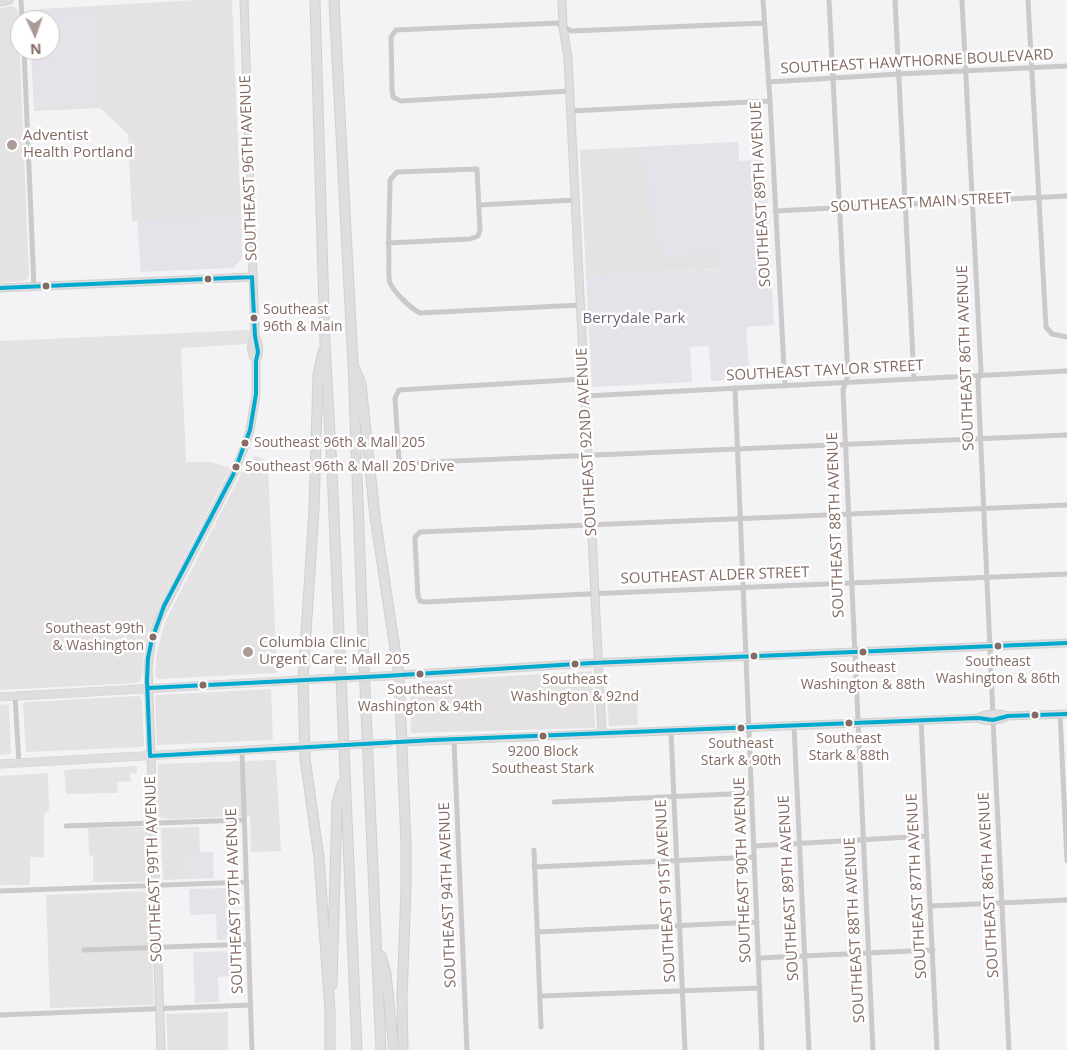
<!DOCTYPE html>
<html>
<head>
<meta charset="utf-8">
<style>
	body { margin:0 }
	#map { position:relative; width:1067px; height:1050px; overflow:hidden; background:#f3f3f5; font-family:"Open Sans",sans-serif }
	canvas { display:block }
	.north { position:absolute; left:10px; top:10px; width:50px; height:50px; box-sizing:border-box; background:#fff; border:1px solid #cec4c1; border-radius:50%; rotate:177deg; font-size:14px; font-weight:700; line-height:20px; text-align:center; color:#846b63 }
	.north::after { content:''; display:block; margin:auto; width:18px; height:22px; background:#ab9b96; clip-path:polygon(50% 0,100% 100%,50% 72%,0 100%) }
</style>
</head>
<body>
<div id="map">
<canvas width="1067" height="1050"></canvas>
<div class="north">N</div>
</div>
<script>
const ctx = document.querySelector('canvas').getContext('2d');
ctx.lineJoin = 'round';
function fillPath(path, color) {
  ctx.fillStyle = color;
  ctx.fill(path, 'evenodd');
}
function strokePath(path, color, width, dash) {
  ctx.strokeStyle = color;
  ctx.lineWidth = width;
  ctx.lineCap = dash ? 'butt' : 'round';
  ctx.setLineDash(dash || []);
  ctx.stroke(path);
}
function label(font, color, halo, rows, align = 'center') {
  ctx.font = font + ' "Open Sans",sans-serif';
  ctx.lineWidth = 5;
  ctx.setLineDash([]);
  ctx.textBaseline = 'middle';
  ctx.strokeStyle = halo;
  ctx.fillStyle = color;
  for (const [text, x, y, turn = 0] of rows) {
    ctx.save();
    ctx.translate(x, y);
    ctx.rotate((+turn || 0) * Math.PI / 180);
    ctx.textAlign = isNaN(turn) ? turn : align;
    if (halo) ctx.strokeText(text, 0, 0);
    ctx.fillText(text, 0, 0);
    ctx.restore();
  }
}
fillPath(new Path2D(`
	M199,0H232L241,216L132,221L128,134L100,108L34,111L31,50H50V20L30,19L34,13L41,9Z
	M11,6L14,7L18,11L29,275L26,280L23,281L0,283V9Z
	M738,142L739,161L765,160L771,266L586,276L580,150Z
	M250,330V344L181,348L186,462H211L230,468L152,621L145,644L141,681L137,683L0,690V341Z
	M256,456L265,460L268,466L277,673L157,679L155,674L156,658L162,632L168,616L248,460Z
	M592,671L595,728L411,733L410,682Z
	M271,689L273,740L157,745L155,698L156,695Z
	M139,696L142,699L144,746L142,747L26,752L23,704L26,702Z
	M607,697H637L638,725L609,726Z
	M9,704L11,754L0,755V705Z
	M276,760L281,851L251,852L250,816L172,819L161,818L157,814L158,764Z
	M137,766V773L130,774L131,781L117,782L118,793L66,794L64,770Z
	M48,773L49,810L44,814V857H30V885H0V776Z
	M149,827L150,882H93V856L89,855L88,828Z
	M199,827L200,853H187L188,879L163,880L161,828Z
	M150,891L154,1005L50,1008L46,895Z
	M228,1012V1050H168L166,1014Z`), '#e4e2e3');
fillPath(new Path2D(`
	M92,9L98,15L101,104L35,107L32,50H50V20H31V13Z
	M738,142L739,161L765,160L774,325L746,327L750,379L711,381L709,346L690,347L692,382L592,387L586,276L721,269L719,253L666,257L651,231L647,161H641V157H638V149L656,148V146Z
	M241,216L242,258L233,268L141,272L137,220Z
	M213,852L214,878L188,879L187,853Z
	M227,888L230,939L217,940L216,914L190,915L189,889Z
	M230,951L231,976L218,977L219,1002L195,1003L193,952Z`), '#e5e3e9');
const secondary = new Path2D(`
	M562,0L563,27L568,58L602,734
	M0,2L9,0
	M0,288L252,277
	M255,336C251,344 250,353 256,361
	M399,675L592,663L1067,643
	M978,718C986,722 1000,721 1008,716L1067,714
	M403,742L978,718C985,713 1000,713 1008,716
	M161,1050L148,668L151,643L158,620L233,475L245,446L250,430L256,394V361C260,353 259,344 255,336L244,0`);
const primary = new Path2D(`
	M385,676L399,675
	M0,697L318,679
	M0,764L320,746`);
const highway = new Path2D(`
	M315,0L325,344L332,469L357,1050
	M334,0L353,364L364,666L381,1050
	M323,352L318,375L314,509L303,680L305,758L319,858L330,1011V1050
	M355,369L361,384L375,517L399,675L406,844V888L402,998L403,1050
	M381,956L386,973L394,1050
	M332,985L337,803L342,784`);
strokePath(secondary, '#d2d1d1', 9);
strokePath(primary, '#d1cfcf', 9);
strokePath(highway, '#d1d0d1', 11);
strokePath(new Path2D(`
	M21,0L22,20
	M763,0L770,101L785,386
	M829,0L848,375L843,390L873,1050
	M895,0L914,379
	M962,0L981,371L978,381L993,715
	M1028,0L1046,327L1052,334L1067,337
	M24,50L34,286
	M768,82L899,74L1067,66
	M570,91L401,101L393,97L392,89L391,37L396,30L557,23L571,31L764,23
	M571,111L770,101
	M479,205L575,200
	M775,211L1067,196
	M388,243L470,239L478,236L480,230L477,169L397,172L390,180C390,206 388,233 389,259C389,267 388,276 390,283C395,293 410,308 420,313L580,305
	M584,379L399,390L395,398L399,460L407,463L1067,435
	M735,388L762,1050
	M585,396L1067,371
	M1067,505L420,532L415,537V541L418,596L420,601L425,602L587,594L1067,574
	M15,696L19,763
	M1060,714L1067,861
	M921,720L937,1050
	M993,720L1009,1050
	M794,725L809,1050
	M671,731L685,1050
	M454,740L467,1050
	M242,751L252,1050
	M554,802L752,793
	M66,826L244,820
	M755,846L927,836
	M534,850L541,1027
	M534,867L754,857
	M0,891L247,882
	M931,906L1067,900
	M537,932L757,922
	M84,950L249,944
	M759,958L933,950
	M540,996L760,988
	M0,1015L250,1005`), '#cbc9c9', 5);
strokePath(secondary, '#dfdede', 7);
strokePath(primary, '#dfdede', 8);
strokePath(highway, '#dfdede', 9);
const primaryBridge = new Path2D(`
	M318,679L385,676
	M320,746L390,743`);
strokePath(primaryBridge, '#d1cfcf', 9, []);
strokePath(primaryBridge, '#dfdede', 8);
strokePath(new Path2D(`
	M0,288L252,277
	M148,688L385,676L592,663L1067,643
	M150,756L434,740L978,718L993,720L1008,716L1067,714
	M150,756L147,680L148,658L152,639L164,606L233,475L250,430L256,394V361L258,352L255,336L252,277`), '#00a9ce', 4);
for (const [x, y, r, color] of [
	[12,145,6,"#ab9b96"],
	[208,279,4.5,"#846b63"],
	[46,286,4.5,"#846b63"],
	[254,318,4.5,"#846b63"],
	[245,443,4.5,"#846b63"],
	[236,467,4.5,"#846b63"],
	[153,637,4.5,"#846b63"],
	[998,646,4.5,"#846b63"],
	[248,652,6,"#ab9b96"],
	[863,652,4.5,"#846b63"],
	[754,656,4.5,"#846b63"],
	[575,664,4.5,"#846b63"],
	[420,674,4.5,"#846b63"],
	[203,685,4.5,"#846b63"],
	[1035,715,4.5,"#846b63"],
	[849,723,4.5,"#846b63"],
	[741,728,4.5,"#846b63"],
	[543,736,4.5,"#846b63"]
]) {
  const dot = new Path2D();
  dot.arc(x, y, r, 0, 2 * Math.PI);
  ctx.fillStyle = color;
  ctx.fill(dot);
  strokePath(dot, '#fff', 2);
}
label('14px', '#846b63', '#fff', [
	["Southeast",263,310,"left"],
	["96th & Main",263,327,"left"],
	["Southeast 96th & Mall 205",254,443,"left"],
	["Southeast 96th & Mall 205 Drive",245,467,"left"],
	["Southeast 99th",144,629,"right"],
	["& Washington",144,646,"right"],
	["Southeast",998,662],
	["Washington & 86th",998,679],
	["Southeast",863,668],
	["Washington & 88th",863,685],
	["Southeast",575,680],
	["Washington & 92nd",575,697],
	["Southeast",420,690],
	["Washington & 94th",420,707],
	["Southeast",849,739],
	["Stark & 88th",849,756],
	["Southeast",741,744],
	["Stark & 90th",741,761],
	["9200 Block",543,752],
	["Southeast Stark",543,769]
]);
label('15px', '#846b63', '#fff', [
	["SOUTHEAST HAWTHORNE BOULEVARD",917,62,-3],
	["SOUTHEAST 96TH AVENUE",249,168,-92],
	["SOUTHEAST 89TH AVENUE",761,194,-93],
	["SOUTHEAST MAIN STREET",921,203,-3],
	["SOUTHEAST 86TH AVENUE",966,358,-92],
	["SOUTHEAST TAYLOR STREET",825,371,-3],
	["SOUTHEAST 92ND AVENUE",587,442,-93],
	["SOUTHEAST 88TH AVENUE",836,525,-92],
	["SOUTHEAST ALDER STREET",715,576,-2],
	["SOUTHEAST 99TH AVENUE",154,869,-92],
	["SOUTHEAST 90TH AVENUE",743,870,-92],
	["SOUTHEAST 86TH AVENUE",989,885,-93],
	["SOUTHEAST 87TH AVENUE",917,886,-93],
	["SOUTHEAST 89TH AVENUE",789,888,-93],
	["SOUTHEAST 91ST AVENUE",666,891,-93],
	["SOUTHEAST 94TH AVENUE",448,895,-92],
	["SOUTHEAST 97TH AVENUE",235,901,-92],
	["SOUTHEAST 88TH AVENUE",855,930,-93]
]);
label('15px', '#846b63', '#fff', [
	["Adventist",23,136],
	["Health Portland",23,153],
	["Columbia Clinic",259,643],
	["Urgent Care: Mall 205",259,660]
], 'left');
label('15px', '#71627b', '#fff', [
	["Berrydale Park",634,319]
]);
</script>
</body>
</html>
